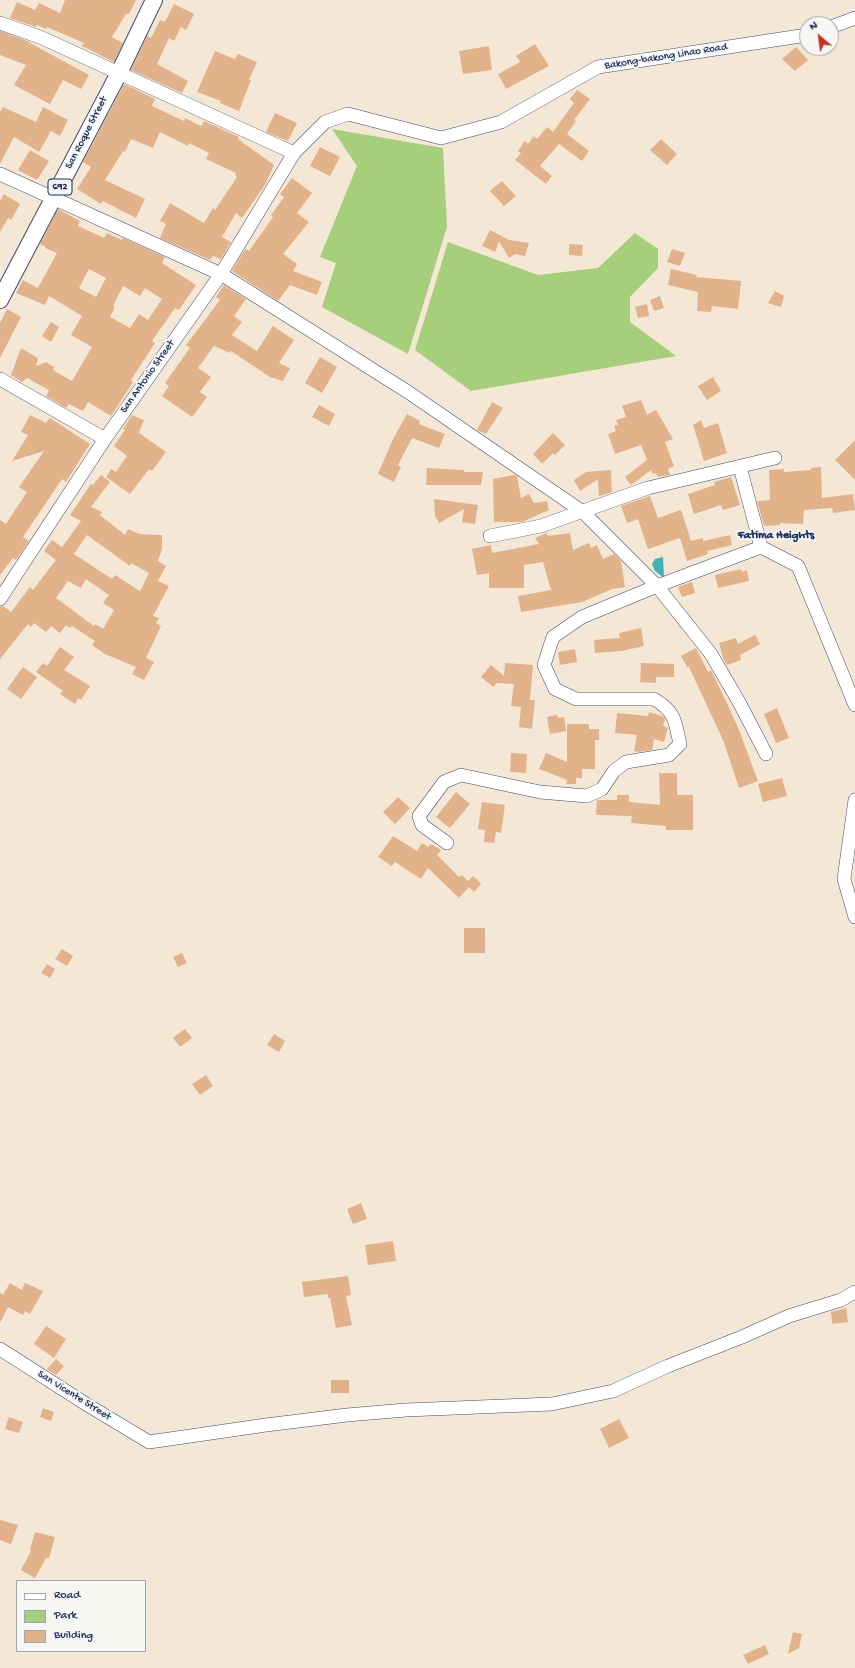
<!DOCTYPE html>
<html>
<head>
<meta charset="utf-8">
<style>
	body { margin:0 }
	#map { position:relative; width:855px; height:1668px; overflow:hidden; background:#f4e7d5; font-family:"Gochi Hand",sans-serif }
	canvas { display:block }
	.legend { position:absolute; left:16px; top:1580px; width:130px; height:72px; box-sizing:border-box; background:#f6f6f2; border:1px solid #9ea6b7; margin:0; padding:5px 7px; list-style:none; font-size:12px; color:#1b2f5e }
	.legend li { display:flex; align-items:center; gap:8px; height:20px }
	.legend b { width:20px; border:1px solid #9ea6b7 }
	.north { position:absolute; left:799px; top:16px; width:40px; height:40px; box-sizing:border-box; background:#f6f6f2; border:1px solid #9ea6b7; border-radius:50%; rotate:331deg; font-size:11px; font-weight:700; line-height:16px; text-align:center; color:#1b2f5e }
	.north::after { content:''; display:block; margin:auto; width:14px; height:18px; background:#c8321e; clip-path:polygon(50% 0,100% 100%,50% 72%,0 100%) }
</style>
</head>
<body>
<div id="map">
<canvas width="855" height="1668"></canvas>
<ul class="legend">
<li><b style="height:5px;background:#fff"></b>Road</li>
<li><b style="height:11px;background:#a5cf7b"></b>Park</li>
<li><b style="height:11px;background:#e2b38b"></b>Building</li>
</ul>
<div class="north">N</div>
</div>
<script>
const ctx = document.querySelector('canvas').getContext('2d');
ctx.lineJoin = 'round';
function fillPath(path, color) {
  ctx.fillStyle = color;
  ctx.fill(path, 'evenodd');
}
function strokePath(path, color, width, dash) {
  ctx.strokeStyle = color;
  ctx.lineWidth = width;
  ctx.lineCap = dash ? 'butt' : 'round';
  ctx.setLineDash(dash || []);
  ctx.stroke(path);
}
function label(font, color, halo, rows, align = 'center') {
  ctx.font = font + ' "Gochi Hand",sans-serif';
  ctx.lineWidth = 4;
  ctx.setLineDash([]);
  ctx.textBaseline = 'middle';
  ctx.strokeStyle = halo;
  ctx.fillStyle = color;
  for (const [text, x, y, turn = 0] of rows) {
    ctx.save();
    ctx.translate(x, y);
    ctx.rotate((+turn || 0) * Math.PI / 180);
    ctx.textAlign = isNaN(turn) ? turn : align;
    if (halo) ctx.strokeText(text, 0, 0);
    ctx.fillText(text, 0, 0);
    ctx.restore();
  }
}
fillPath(new Path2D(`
	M332,129L443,148L447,227L408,354L322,307L336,263L320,257L357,166Z
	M635,233L658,249V268L630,297V322L676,356L471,391L415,350L448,242L538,275L598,268Z`), '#a5cf7b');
fillPath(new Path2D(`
	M663,557L664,578L655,571L652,564L655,559Z`), '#41b1b8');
fillPath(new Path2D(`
	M65,0H136L129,14H126L112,37L123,43L114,62L82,46L84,43L47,27L46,29L37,25L36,27L10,18L17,2L35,10L39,3L60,13Z
	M174,4L194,14L186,30L181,27L174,41L169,38L157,64L188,81L182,93L131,70L147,36L151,38L160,20L165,22Z
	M0,31L30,42V43L89,75L81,89L63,80L50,104L14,85L26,65L0,55Z
	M535,44L549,66L506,89L498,74L520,62L516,56Z
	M489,46L492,70L463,74L459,51Z
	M796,47L808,60L795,71L782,59Z
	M215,51L235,59L238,54L257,62L249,80H251L239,111L220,103L221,101L197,92Z
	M124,84L155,99L152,106L184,121L185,118L201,126L204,121L239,137L238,139L274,165L265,185L242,218L236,213L222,237L231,242L221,259L213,256L210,260L160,238L166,224L160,221L170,203L204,223L213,208L215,210L237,177L235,175L236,173L206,159L209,153L189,143L188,146L160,132L153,148L131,139L125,152L123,151L105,180L145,199L136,218L103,201L101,204L77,189L91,167L83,162Z
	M577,90L590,99L574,120L576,121L567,134L589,151L582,161L559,144L540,166L552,176L546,184L515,160L521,153L518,151L525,141L528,144L534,136L537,139L547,127L553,132L574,103L570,99Z
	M3,107L36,122L43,107L68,120L60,136L51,131L39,152L14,137L0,164V112Z
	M275,113L297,123L288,141L266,132Z
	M661,139L677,154L667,165L650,150Z
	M320,147L340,157L330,176L310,166Z
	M30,150L49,161L37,180L18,170Z
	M292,178L312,193L297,213L309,222L283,254L297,264L293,271L322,282L317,295L290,285L278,301L232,271L244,251L246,249L249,251L273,217L271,215L284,197L280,194Z
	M502,181L516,196L504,206L490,191Z
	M4,194L20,204L11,220L8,218L0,232V201Z
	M58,209L80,221L78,226L104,238L107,233L122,240L123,238L165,257L162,263L196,285L179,310L175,308L152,341L155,343L131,380L133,382L111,416L88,402L83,411L69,404L66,408L46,396L49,390L27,378L22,382L11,375L21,348L38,358L36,366L46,362L54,367L53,370L72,381L92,347L71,335L82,316L49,296L45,305L16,293L23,280L38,288L57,253L45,248L46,247L40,244ZM89,269L106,278L96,297L79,288ZM123,286L140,296L145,288L162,299L148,320L139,314L130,328L110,317L115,307L113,306Z
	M490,230L509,240L529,243L525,256L515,254L509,258L499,241L495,252L482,246Z
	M569,244L583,245L582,256L569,255Z
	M672,249L685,253L680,266L667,262Z
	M671,269L697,275L696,277L741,281L738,309L712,306L711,312L697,311L698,292L668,285Z
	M224,285L246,299L234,316L242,322L232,335L257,351L273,326L294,340L279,363L290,368L283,381L270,377L231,351L230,353L214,346L198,368L211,377L200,392L207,397L192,417L162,396L169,386L165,383L190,348L186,345L220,300L216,297Z
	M775,291L784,296L781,307L768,303Z
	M660,296L664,308L654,311L650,300Z
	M647,304L649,316L638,318L635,307Z
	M7,309L21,317L0,358V323Z
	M51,322L59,327L51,342L42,336Z
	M320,357L337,367L322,393L305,383Z
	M713,377L721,391L707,400L698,386Z
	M641,400L647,415L656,410L673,439L665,442L674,466L668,469L670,475L658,477L656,473L653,474L651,470L631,485L625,477L647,460L641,445L615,454L608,434L616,431L614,426L618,425L616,420L626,417L622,406Z
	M492,402L503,408L486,434L477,430Z
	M319,405L335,414L329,426L312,417Z
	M407,414L420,421L419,424L445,434L439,448L412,438L398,465L401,467L394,482L378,474L393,439Z
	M30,415L46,423L50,418L90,444L66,482L62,479L23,537L29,541L16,560L13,558L0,575V520L6,524L27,492L19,487L44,451L12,461L28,435L21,432Z
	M132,415L144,420L139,433L166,452L152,471L149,469L130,494L106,477L111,469L116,472L127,456L114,446L125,430L123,429Z
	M701,420L704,428L718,423L727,453L704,461L693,425Z
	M553,433L565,445L555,455L553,453L542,464L533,454Z
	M855,440V480L835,460Z
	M821,467L822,498L853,494L855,510L833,513L832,508L804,510L803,524L780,523V525L764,526L757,501L770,500L769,470L784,469V472L811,470V468Z
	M427,468L464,470V472H483L481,485H426Z
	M611,470L612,492L603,495L599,496L598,479L580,491L574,480L586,472Z
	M101,475L110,482L91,507L102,512L100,515L125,535L128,529L140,534L162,535V549L158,561L166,566L158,581L169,586L153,616L159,618L156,623L161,626L146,658L154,662L144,680L132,674L136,667L105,654L92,645L95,641L72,626L70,628L66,625L60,633L51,626L46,632L34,623L31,627L28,624L0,659V607L3,606L11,612L30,587L33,590L56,560L44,551L52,540L62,547L81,521L70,515L91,484L93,485ZM87,535L130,566L131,563L149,573L140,591L115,575L112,579L74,554ZM86,579L109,595L103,603L114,610L103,629L95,624L94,626L56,598L68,581L81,588Z
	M514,475L517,476L521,498L529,494L534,503L547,501L549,510L522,522H494L493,479Z
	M731,477L740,505L723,510L721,505L694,514L688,494L715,485L714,482Z
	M650,496L658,518L681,510L691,541L703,538V541L730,535L732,545L707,551L708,554L687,561L680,538L648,549L638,519L627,523L621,506Z
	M434,499L478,505L475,524L462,522L464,509L439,523L435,516Z
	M546,533L548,536L570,533L573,550L589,543L591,548L597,545L603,559L614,554L621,561L625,587L612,589L582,602L521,612L518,596L551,590L543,562L524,565V588H489V573L477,575L472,549L491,545L492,553L539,544L535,538Z
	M741,569L742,572L747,570L749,581L718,588L715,575Z
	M692,582L695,593L682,597L678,587Z
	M641,628L644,646L622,651L595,653L594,640L620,638L619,633Z
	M755,635L760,644L740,655L741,660L727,665L723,658L719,643L736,638L738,644Z
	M60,647L74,657L64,670L90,686L81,700L78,698L75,704L60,694L63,691L36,672L43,663L47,666Z
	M696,648L708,672L711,670L726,701L739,730L758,781L739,788L723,740L689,667H687L681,656Z
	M575,649L577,662L560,665L558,652Z
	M505,663L533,665L530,700H535L532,729L519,727L521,707L511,706L514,684L497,683L493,687L481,677L491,665L504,676Z
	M641,663L674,664V677H656V683L640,682Z
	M23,667L37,677L21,699L7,689Z
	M777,708L789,738L776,743L764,714Z
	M649,712L662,716L665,719L663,726L668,728L664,742L654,739L652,750L638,752L634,751L637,735L615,733L617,713L648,716Z
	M557,715L558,718L564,717L566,731L550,734L547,717Z
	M567,724H587L589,725V729H599V740H595V769H582V778H576V784H566L567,780L539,769L546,753L567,762Z
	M511,753L527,754L526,773L510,772Z
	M659,773H677V795H693V830H666V826L631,823L632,816L596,815L597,800H617V795H629V802L660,805Z
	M782,778L787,796L763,802L758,784Z
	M456,792L470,804L450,828L436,817Z
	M398,797L410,808L395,824L383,812Z
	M482,802L505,805L501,833L496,832L494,843L484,842L485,830L478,829Z
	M393,836L417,851L422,843L428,847L431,844L441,850L437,855L459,877L462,875L468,881L473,876L481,884L474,892L469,887L459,898L428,868L421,879L395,862L392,866L378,857Z
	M464,928H485V953H464Z
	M62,949L73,956L67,966L55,959Z
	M182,953L187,963L178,967L173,957Z
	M47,964L55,969L50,978L41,973Z
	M185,1029L192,1038L180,1047L173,1038Z
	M274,1034L285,1041L279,1052L267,1045Z
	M206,1075L213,1086L200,1095L192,1084Z
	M361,1203L367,1219L353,1224L347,1209Z
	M393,1241L396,1261L368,1265L365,1245Z
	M348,1276L351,1295L346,1296L352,1325L336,1328L330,1298H328V1294L304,1297L302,1282Z
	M10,1283L22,1290L25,1283L43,1291L30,1314L25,1311L23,1315L8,1307L0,1323V1293L3,1295Z
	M846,1308L848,1322L832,1324L831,1312Z
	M46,1326L66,1339L54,1358L34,1344Z
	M56,1359L64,1366L56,1375L47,1369Z
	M331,1380H349V1393H331Z
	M43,1408L54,1412L51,1421L40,1417Z
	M9,1417L23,1422L19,1433L5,1429Z
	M619,1419L629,1438L609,1448L600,1429Z
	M0,1520L18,1525L11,1544L0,1540Z
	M35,1532L55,1537L49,1558H46L35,1578L21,1570L31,1551L30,1550Z
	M793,1632L802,1634L799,1648L788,1654Z
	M765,1645L769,1654L748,1664L743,1655Z`), '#e2b38b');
const minor = new Path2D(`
	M0,23L40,37L294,153
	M831,27L855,18
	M0,174L221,274L408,392L583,512L657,586L761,547L798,566L855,705
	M0,379L105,439
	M740,467L761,547
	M490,536L541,526L648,488L775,458
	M0,599L105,439L221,274L294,153L325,122L348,114L441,138L501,122L598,67L807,35
	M855,800L844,879L855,917
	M447,843L422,825L419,816L444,782L461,775L540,792L587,796L602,789L614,771L626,762L669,755L680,744C675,722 676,712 654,699H576L555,689L544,665L553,637L582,617L657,586L711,654L739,702L766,754
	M0,1349L86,1404L149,1442L266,1425L347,1415L406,1410L552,1404L613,1391L668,1366L742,1337L789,1316L841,1300L855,1292`);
const major = new Path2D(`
	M0,300L119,73L154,0`);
strokePath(minor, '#3c4b70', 14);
strokePath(major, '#3c4b70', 18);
strokePath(minor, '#fff', 13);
strokePath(major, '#fff', 16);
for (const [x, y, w] of [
	[60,187,24]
]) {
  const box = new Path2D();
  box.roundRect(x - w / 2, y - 8, w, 16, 3);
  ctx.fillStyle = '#f6f6f2';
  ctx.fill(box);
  strokePath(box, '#1b2f5e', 1);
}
label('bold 10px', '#1b2f5e', null, [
	["692",60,187]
]);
label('11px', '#1b2f5e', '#f6f6f2', [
	["Bakong-bakong Linao Road",666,57,-9],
	["San Roque Street",87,133,-63],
	["San Antonio Street",148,377,-55],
	["San Vicente Street",74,1396,32]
]);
label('bold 12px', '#1b2f5e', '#f6f6f2', [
	["Fatima Heights",776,536]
]);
</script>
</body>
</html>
